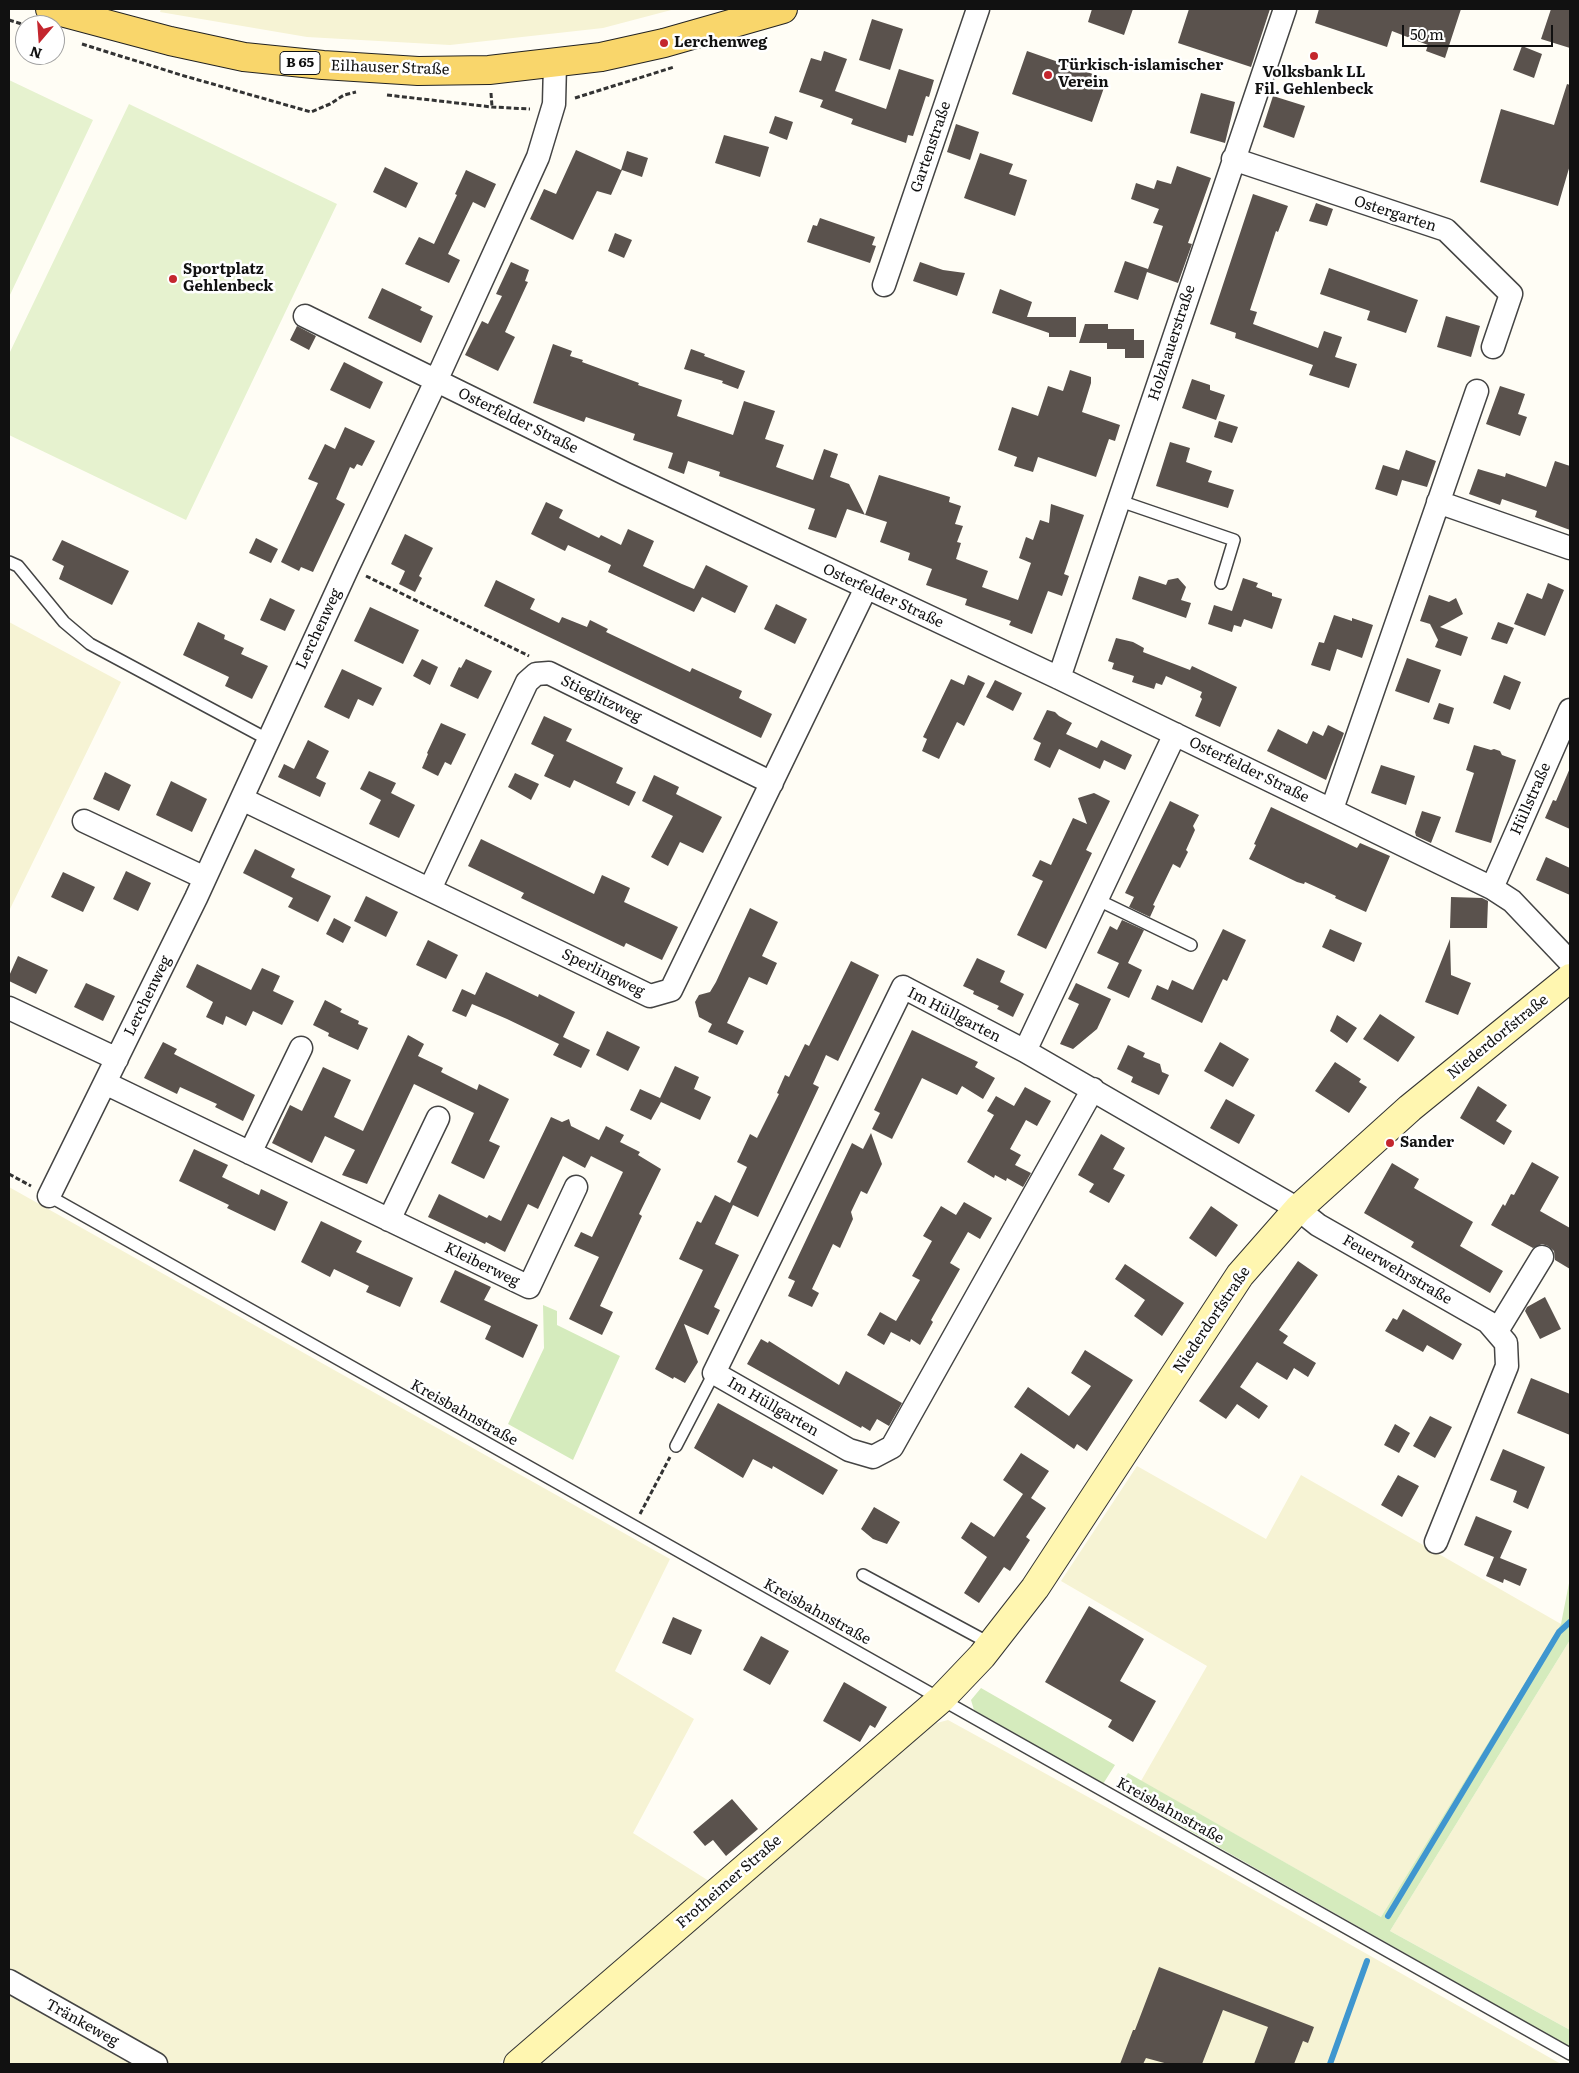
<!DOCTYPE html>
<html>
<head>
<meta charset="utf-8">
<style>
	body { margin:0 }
	#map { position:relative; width:1579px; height:2073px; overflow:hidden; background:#fffdf5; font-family:Literata,serif }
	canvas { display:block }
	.frame { position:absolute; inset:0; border:10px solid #111; pointer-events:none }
	.north { position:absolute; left:15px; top:15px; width:50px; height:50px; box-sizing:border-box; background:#fff; border:1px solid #a0a0a0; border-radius:50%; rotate:198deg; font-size:14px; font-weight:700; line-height:20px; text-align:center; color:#111 }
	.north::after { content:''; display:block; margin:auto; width:18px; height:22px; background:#c4262e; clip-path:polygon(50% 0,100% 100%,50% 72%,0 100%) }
	.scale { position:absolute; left:1402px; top:25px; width:151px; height:22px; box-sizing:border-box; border:2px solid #111; border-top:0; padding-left:6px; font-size:15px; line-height:18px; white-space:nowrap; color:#111; -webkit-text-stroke:4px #fff; paint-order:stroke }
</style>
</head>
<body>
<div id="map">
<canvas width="1579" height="2073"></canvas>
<div class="frame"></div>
<div class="north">N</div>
<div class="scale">50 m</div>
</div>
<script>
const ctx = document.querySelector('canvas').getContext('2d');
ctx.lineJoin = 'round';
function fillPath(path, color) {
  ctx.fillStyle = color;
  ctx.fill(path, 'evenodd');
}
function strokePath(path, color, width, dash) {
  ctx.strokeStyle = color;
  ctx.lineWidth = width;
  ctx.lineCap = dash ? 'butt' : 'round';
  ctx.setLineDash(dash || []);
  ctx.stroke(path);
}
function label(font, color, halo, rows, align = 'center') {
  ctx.font = font + ' Literata,serif';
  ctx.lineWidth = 5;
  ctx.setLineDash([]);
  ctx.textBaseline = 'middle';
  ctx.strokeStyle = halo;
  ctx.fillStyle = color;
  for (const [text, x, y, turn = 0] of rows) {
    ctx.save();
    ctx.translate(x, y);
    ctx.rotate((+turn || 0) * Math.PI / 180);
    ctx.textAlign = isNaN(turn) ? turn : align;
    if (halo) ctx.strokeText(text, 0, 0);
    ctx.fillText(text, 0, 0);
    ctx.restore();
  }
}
fillPath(new Path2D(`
	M161,9H675L603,28L450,45L307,37L160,12Z
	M9,622L121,682L9,911Z
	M9,1187L670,1559L615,1671L694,1719L633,1833L709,1881L498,2064H171L9,1973Z
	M1137,1466L1266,1539L1301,1475L1561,1624L1381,1917L1141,1781L1207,1666L1061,1581Z
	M1570,1640V2030L1390,1931Z
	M948,1720L1150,1831L1561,2064H540L933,1724Z
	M9,1991L139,2064H9Z`), '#f6f3d4');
fillPath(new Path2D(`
	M543,1305L557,1311V1325L620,1356L573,1460L508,1424L544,1348Z
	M1570,1578V1640L1390,1931L1570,2030V2047L1118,1790L1128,1773L1381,1917L1561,1624Z
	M981,1688L1115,1765L1103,1784L974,1710L971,1700Z`), '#d5ebbd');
fillPath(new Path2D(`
	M9,80L93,120L9,297Z
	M129,104L337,204L186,520L9,435V354Z`), '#e6f2cf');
strokePath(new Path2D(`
	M1388,1916L1559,1632L1570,1622
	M1330,2064L1367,1961`), '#3f96cf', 6);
fillPath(new Path2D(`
	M1092,9H1133L1124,35L1088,22Z
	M1189,9H1270L1251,67L1178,43Z
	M1319,9H1461L1445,58L1426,51L1428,45L1392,31L1387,47L1315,23Z
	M1551,9H1570V48L1541,39Z
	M872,19L903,29L890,70L859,60Z
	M1522,46L1542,54L1534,78L1513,70Z
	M824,51L847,59L835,91L886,109L899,69L934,80L929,97L926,96L913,136L908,135L906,143L851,124L853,119L820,107L823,100L799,92L811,58L821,61Z
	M1027,51L1107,79L1092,122L1012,94Z
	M1567,84L1570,85V165L1558,206L1480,182L1501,109L1554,125Z
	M1201,93L1235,102L1225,143L1190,133Z
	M1273,96L1305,106L1294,138L1263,127Z
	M775,116L793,122L787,140L769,133Z
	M956,124L979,132L970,160L947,152Z
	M724,135L769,147L760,177L715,163Z
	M576,150L621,170L627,151L648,158L642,177L622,170L611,195L597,191L573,240L530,219L544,189L556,194Z
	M980,153L1013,164L1009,174L1027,180L1015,216L964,198Z
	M1177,166L1211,178L1188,243L1192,244L1178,283L1147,272L1138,300L1114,292L1125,261L1148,269L1163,226L1153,223L1159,209L1131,199L1136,183L1154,189L1157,180L1171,184Z
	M385,167L418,183L406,208L373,192Z
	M466,170L496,184L485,208L473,202L448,254L460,260L449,283L405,264L419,237L434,244L457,195L455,194Z
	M1253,194L1288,206L1278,232L1276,231L1250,310L1257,312L1253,324L1318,348L1324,331L1342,337L1335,357L1357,364L1349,388L1309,375L1313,365L1235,338L1236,333L1210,324Z
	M1316,203L1333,209L1327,226L1309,221Z
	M820,218L875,237L872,245L876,246L870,263L807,242L813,225L817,226Z
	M615,233L632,240L624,258L608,251Z
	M511,262L529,270L525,281L528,282L505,332L515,337L498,371L465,355L482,321L488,324L502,296L496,294Z
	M920,262L943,270L965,273L957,296L913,281Z
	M1329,268L1418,300L1406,333L1367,320L1370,311L1320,294Z
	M382,288L422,307L420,310L433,316L421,343L368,318Z
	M1000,289L1032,302L1027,317H1076V337H1049V333L992,313Z
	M1446,316L1480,326L1471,357L1437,347Z
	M1085,324H1108V329H1134V340H1144V358H1125V349H1107V343H1079Z
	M297,326L316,336L309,350L290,340Z
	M553,344L572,351L570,356L583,360L582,362L639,383L638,385L682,400L677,416L733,435L744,401L775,411L765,439L784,445L776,467L813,480L824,449L838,454L830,477L849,484L865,515L879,475L950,497L949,502L961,506L955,524L963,526L957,542L961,543L956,559L988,571L982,587L1018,600L1031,563L1019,558L1026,537L1033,540L1040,520L1049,523L1051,504L1084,515L1064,574L1069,576L1062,596L1048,591L1032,634L1009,625L1011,621L965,605L967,599L926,585L932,569L908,560L910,553L880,542L887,522L847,509L836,538L808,529L815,509L719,476L720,472L688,461L684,474L668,468L673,453L633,440L635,434L586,417L584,422L533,403Z
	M691,349L705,354L704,356L745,371L738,389L722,383L723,381L684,369Z
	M344,362L383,382L370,409L330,390Z
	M1070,370L1091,377V383L1082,412L1120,425L1115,441L1109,439L1096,477L1038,457L1033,472L1014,466L1017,457L998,450L1012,407L1038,416L1048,386L1063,391Z
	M1192,379L1210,385V390L1225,395L1216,420L1182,408Z
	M1500,386L1525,394L1518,414L1527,417L1520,436L1486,424Z
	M1219,421L1238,427L1232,443L1214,437Z
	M345,427L375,441L362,466L357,464L354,469L350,467L336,499L345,504L313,572L301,567L299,571L281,562L318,483L308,479L325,444L335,449Z
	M1170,442L1190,448L1186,462L1212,471L1208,482L1234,490L1228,508L1156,486Z
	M1406,450L1436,461L1427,487L1402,480L1397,496L1375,489L1383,465L1399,470Z
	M1555,461L1570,466V530L1535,517L1537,511L1502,499L1500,505L1469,494L1478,469L1505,477L1506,473L1546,487Z
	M546,502L563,510L559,518L599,538L601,535L621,545L628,529L654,541L643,566L682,584L694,589L706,565L748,586L735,613L702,597L694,612L608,572L611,565L568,545L565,551L531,534Z
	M405,534L433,548L419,576L422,578L415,592L399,584L405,571L391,564Z
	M256,538L278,549L271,563L249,553Z
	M62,540L129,571L112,605L59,579L64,566L52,560Z
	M1139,576L1166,585L1168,580L1178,578L1186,587L1181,600L1191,603L1186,618L1132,599Z
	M1243,578L1258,583L1256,587L1272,593V596L1282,599L1272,629L1244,619L1241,627L1234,625L1232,632L1208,624L1214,605L1232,611Z
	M496,580L535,599L530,609L559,623L562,617L587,627L590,620L608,629L606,632L690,672L692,668L742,691L739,698L772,714L761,738L484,606Z
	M1548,583L1564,590L1545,636L1514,624L1527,593L1542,599Z
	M1429,595L1449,602L1456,598L1463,614L1440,627L1468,637L1461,656L1435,647L1438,640L1430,624L1420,621Z
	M270,598L295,610L285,631L260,620Z
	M776,604L807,619L795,644L764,629Z
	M370,607L419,630L403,664L354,641Z
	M1334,615L1352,621V618L1373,625L1362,658L1337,649L1330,671L1311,665L1319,642L1324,643Z
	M198,622L225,635L224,639L244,648L241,654L268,666L252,699L225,686L229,677L183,655Z
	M1498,622L1514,628L1507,644L1491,639Z
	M1116,638L1133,642L1144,648L1143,652L1190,670L1192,666L1237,687L1220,727L1195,716L1202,699L1200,697L1202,692L1166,676L1162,685L1156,683L1154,689L1132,682L1134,676L1112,669L1114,663L1108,661Z
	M1407,658L1441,670L1429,703L1395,691Z
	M422,659L438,667L430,685L413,676Z
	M466,659L492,671L478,699L450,686L459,667L461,668Z
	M342,669L382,688L373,706L358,699L349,719L324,707Z
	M968,675L985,683L964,726L957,722L939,759L922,751L927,739L923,737L951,679L964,685Z
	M1504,675L1521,682L1510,710L1493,703Z
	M995,680L1022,693L1013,711L986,697Z
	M1439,703L1454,708L1449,724L1433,719Z
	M1047,710L1055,712L1059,716L1072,723L1066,734L1097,748L1101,740L1132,755L1125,770L1104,760L1100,769L1059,749L1050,768L1034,760L1041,743L1033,739Z
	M544,716L572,729L566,741L623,768L616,783L636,792L629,806L574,780L570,788L544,776L554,755L531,744Z
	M441,723L466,734L451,765L445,762L438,776L422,768L428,754L427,753Z
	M1328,725L1344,733L1326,780L1267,751L1278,729L1307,744L1313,731L1323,736Z
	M308,740L329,751L316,778L326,783L320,797L278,777L284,764L294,769Z
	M1474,745L1491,750L1494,749L1500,751L1502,755L1516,760L1491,843L1455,832L1474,773L1466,770Z
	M1381,765L1415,776L1406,805L1371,793Z
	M1570,768V829L1545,818L1553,800L1556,801Z
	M369,771L396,783L391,793L415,805L399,838L369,824L381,800L360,789Z
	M105,772L131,785L119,811L93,799Z
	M515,773L539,784L531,800L508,787Z
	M654,775L679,787L676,794L722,817L703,853L680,842L668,866L651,857L673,816L642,801Z
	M171,781L207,799L192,832L156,815Z
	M1094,793L1110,801L1086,850L1092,853L1046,949L1017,935L1043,881L1032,876L1040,860L1051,865L1073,818L1087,824L1078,798Z
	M1170,801L1199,815L1193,826L1195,830L1186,850L1188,852L1180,868L1173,864L1153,905L1155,906L1150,917L1129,907L1134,897L1125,893Z
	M1271,807L1357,848L1360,843L1390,856L1366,912L1335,898L1336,896L1305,882L1304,884L1297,882L1249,859L1256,845L1254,844Z
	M1422,811L1441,817L1431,843L1416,836L1415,832Z
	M481,839L594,894L602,875L630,888L624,902L678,927L662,960L626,943L624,947L521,898L524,893L468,866Z
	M255,849L295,869L291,877L331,896L318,922L288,907L293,898L243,873Z
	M1546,857L1570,868V895L1536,880Z
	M126,871L151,883L138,911L113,899Z
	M63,872L95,887L83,912L51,897Z
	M366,896L398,912L386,937L354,921Z
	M1451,897L1482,898L1488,901L1487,928H1450Z
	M750,908L778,922L762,956L777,963L767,985L749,977L727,1023L744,1031L737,1045L708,1032L712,1024L699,1017L695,1002L699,995L710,992L716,982Z
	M334,918L351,927L343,943L326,934Z
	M1122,920L1144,930L1128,963L1142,970L1129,998L1107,988L1119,963L1097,953L1110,926L1117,930Z
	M1223,929L1246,940L1227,981L1223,979L1202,1023L1151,999L1157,985L1168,990L1172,980L1193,990Z
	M1330,929L1362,943L1354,962L1322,947Z
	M1450,939L1451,975L1471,983L1458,1015L1425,1002Z
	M428,940L458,955L446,979L416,965Z
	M18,956L48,970L36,994L9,981V976Z
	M977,958L1005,971L1000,982L1024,994L1013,1017L997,1009L999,1006L973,994L974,991L963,986Z
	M851,961L879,975L838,1061L826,1055L813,1084L819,1087L758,1217L733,1205L715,1244L739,1255L714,1307L720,1310L708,1335L684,1324L698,1362L685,1383L674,1377L673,1379L655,1369L703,1270L679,1259L697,1221L701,1223L715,1195L730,1203L747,1167L737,1162L750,1134L757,1138L779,1094L777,1093L785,1075L789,1077L805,1044L809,1046Z
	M197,964L251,990L262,968L280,976L273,991L294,1001L282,1025L253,1011L246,1026L226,1016L223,1025L206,1017L213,1002L186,987Z
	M486,972L538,997L539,994L575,1012L563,1037L590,1050L581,1068L553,1055L559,1044L507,1019L472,1004L466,1017L452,1011L462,989L475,995Z
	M86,983L115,996L103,1021L74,1007Z
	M1076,983L1111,999L1097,1029L1073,1049L1060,1044L1079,1004L1068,999Z
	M325,1000L342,1009L340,1012L359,1021L358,1024L368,1028L358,1050L328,1036L329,1033L313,1025Z
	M1380,1014L1415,1037L1398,1062L1363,1039Z
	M1337,1015L1357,1028L1347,1043L1330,1031Z
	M912,1030L978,1062L975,1067L995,1078L983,1099L962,1086L957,1095L922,1078L892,1139L872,1129L880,1113L874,1110Z
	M607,1031L640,1047L628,1071L596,1055Z
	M408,1035L424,1044L418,1056L443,1068L441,1072L477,1090L479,1084L509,1099L489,1141L500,1146L484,1179L451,1163L474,1113L414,1084L367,1184L342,1175L355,1150L325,1136L312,1163L272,1143L290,1105L302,1111L323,1067L351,1080L334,1117L363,1131Z
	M163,1042L177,1049L174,1054L255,1095L243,1121L215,1107L217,1104L180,1087L177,1094L144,1078Z
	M1220,1042L1249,1059L1233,1087L1204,1071Z
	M1128,1045L1145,1053L1143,1057L1160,1064L1162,1072L1169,1075L1159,1095L1131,1082L1133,1077L1117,1069Z
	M1335,1062L1361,1079L1359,1082L1367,1087L1349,1113L1315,1091Z
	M675,1066L699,1077L694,1089L711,1097L700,1120L661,1102L651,1120L630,1110L640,1089L660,1098Z
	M1478,1086L1507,1105L1496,1121L1512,1131L1504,1145L1460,1118Z
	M1025,1087L1051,1101L1037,1126L1026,1120L1010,1149L1021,1155L1015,1165L1031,1173L1023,1187L1007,1178L1006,1181L995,1175L994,1178L967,1162L994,1115L987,1111L996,1096L1014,1106Z
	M1226,1099L1255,1115L1239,1144L1210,1128Z
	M551,1117L562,1122L569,1119L571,1126L599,1140L606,1126L624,1135L620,1142L640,1152L638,1155L661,1169L639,1214L642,1216L600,1306L613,1312L602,1335L569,1319L599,1257L574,1246L581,1232L592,1237L623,1172L591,1156L585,1168L563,1156L538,1209L528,1204L505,1252L486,1242L485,1244L428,1217L439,1194L487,1218L489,1215L501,1221Z
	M871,1133L882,1164L867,1194L861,1191L851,1212L853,1219L840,1248L833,1244L812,1289L819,1293L812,1307L788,1296L795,1281L788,1278L852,1143L863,1149Z
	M1101,1134L1125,1148L1113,1169L1125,1175L1109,1203L1089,1192L1094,1184L1078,1175Z
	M194,1149L228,1165L222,1177L259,1195L261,1189L288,1202L275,1231L227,1208L229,1205L179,1181Z
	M1532,1162L1559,1177L1540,1211L1570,1228V1269L1555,1260L1554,1251L1548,1246L1542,1244L1533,1248L1491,1225L1503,1204L1505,1206L1511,1194L1514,1195Z
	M1392,1163L1419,1179L1414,1188L1473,1222L1460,1246L1503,1271L1490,1293L1411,1247L1414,1242L1364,1213Z
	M964,1202L992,1218L980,1239L968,1232L950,1263L960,1269L931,1320L933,1322L920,1345L911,1339L910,1342L891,1332L884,1345L867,1335L880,1312L896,1321L920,1280L912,1276L932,1241L923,1236L941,1206L956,1215Z
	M1211,1206L1238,1225L1216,1257L1189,1238Z
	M321,1221L362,1241L356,1252L413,1278L400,1307L366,1292L369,1286L334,1269L330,1277L301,1262Z
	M1298,1261L1318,1275L1279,1330L1288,1336L1283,1343L1316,1363L1308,1377L1294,1368L1287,1380L1257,1362L1240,1387L1268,1406L1259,1419L1237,1404L1226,1419L1199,1401Z
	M1125,1264L1184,1303L1162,1336L1134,1316L1145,1300L1115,1279Z
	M455,1270L491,1287L484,1300L538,1325L523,1358L485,1339L491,1326L440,1302Z
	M1545,1297L1561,1329L1540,1339L1525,1311L1527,1307Z
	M1403,1309L1462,1344L1453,1360L1427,1345L1423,1352L1385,1331L1393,1318L1397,1320Z
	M761,1339L768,1343L769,1341L839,1385L846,1371L902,1403L889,1426L877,1419L870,1431L862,1426L861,1428L747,1364Z
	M1085,1350L1133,1380L1087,1451L1077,1444L1074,1449L1014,1407L1028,1387L1069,1416L1091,1386L1071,1373Z
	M1531,1378L1570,1394V1435L1517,1413Z
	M718,1403L838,1470L823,1495L773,1466L772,1469L753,1459L743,1478L694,1448Z
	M1430,1416L1452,1427L1435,1458L1413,1446Z
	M1395,1424L1410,1433L1399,1453L1384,1445Z
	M1503,1449L1545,1467L1528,1509L1513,1502L1517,1491L1490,1480Z
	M1021,1453L1049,1471L1031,1498L1046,1508L1026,1537L1030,1540L1010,1571L1004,1567L979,1603L964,1593L987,1557L961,1538L971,1522L994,1537L1023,1494L1003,1480Z
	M1398,1475L1419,1486L1402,1517L1381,1505Z
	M874,1507L900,1522L887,1544L873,1539L861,1529Z
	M1476,1516L1512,1531L1500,1558L1527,1569L1520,1586L1504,1579L1503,1583L1486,1576L1494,1557L1464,1545Z
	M1089,1606L1144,1639L1120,1681L1156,1701L1133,1742L1108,1727L1112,1720L1045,1682Z
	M673,1617L702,1630L691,1655L662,1643Z
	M761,1636L789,1651L770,1685L743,1670Z
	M844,1682L887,1707L875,1728L870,1725L860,1742L823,1721Z
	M732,1799L758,1829L726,1856L713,1840L705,1846L693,1832Z
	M1159,1967L1314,2027L1308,2043L1303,2041L1294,2064H1254L1268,2027L1223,2010L1202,2064H1168L1146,2058L1143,2064H1120L1133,2030H1135Z`), '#5a524d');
const service = new Path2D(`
	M1120,501L1234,540L1221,583
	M9,562L18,566L64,622L90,644L269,740
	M1096,899L1191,945
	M49,1196L1570,2054
	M676,1446L714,1373
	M863,1575L991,1644`);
const minor = new Path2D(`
	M1233,159L1446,230L1511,294L1493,347
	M884,285L978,9
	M305,316L626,474L1059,678L1492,888L1512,901L1570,962
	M1438,502L1570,548
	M1059,678L1285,9
	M242,799L650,996L671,990L866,588
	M1332,809L1477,391
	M84,821L205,878
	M1492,888L1570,710
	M430,889L527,682L536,674L549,673L772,783
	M9,1008L117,1059
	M1025,1051L1175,734
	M105,1083L529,1287L576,1187
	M1093,1089L892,1447L873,1457L849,1450L714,1373L903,987L1025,1051L1298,1209L1318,1225L1488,1322L1506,1343L1507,1366L1436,1542
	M250,1153L301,1048
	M49,1196L196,898L348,567L436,381L538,157L554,104L555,64
	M389,1220L438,1118
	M1497,1331L1542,1257
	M9,1981L156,2064`);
const secondary = new Path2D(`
	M518,2064L941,1699L982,1656L1035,1588L1240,1275L1298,1209L1410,1108L1570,978`);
const primary = new Path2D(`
	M50,9L170,41L244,57L323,65L418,71L489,70L601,57L664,43L783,9`);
strokePath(service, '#444', 14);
strokePath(minor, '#444', 25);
strokePath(secondary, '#333', 30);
strokePath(primary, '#222', 30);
strokePath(new Path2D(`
	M9,20L25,25
	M82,44L181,75L311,112L330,104L344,95L356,92
	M491,93L492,107
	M387,95L492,107L530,109
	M575,98L674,67
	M366,576L529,656
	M9,1174L31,1186
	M640,1514L670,1457`), '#333', 3, [5, 2.5]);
strokePath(service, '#fff', 11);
strokePath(minor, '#fff', 22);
strokePath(secondary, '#fff6b0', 28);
strokePath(primary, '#f9d66b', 28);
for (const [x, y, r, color] of [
	[664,43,5,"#c4262e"],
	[1314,56,5,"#c4262e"],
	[1048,75,5,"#c4262e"],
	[173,279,5,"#c4262e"],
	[1390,1143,5,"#c4262e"]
]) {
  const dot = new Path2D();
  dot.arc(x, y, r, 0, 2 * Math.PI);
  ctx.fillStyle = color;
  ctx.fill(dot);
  strokePath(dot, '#fff', 2);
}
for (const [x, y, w] of [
	[300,63,40]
]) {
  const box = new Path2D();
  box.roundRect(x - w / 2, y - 11.5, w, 23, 4);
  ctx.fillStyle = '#fff';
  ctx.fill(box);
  strokePath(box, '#111', 1);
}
label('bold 14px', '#111', null, [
	["B 65",300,63]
]);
label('bold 15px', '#111', '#fff', [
	["Lerchenweg",674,43],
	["Türkisch-islamischer",1058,66],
	["Verein",1058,83],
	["Volksbank LL",1314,73,"center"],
	["Fil. Gehlenbeck",1314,90,"center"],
	["Sportplatz",183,270],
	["Gehlenbeck",183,287],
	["Sander",1400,1143]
], 'left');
label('15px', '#111', '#fff', [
	["Eilhauser Straße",390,68,2],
	["Gartenstraße",931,147,-71],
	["Ostergarten",1395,214,18],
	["Holzhauerstraße",1172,343,-72],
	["Osterfelder Straße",518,421,26],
	["Osterfelder Straße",883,596,25],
	["Lerchenweg",319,629,-65],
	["Stieglitzweg",601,699,26],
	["Osterfelder Straße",1249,770,26],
	["Hüllstraße",1531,799,-66],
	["Sperlingweg",603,973,26],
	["Lerchenweg",148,996,-64],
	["Im Hüllgarten",954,1015,27],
	["Niederdorfstraße",1498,1037,-39],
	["Kleiberweg",482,1265,26],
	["Feuerwehrstraße",1397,1270,30],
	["Niederdorfstraße",1212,1320,-56],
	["Im Hüllgarten",773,1407,30],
	["Kreisbahnstraße",464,1413,29],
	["Kreisbahnstraße",817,1612,29],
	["Kreisbahnstraße",1170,1811,29],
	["Frotheimer Straße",729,1882,-41],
	["Tränkeweg",82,2023,29]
]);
</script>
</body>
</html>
